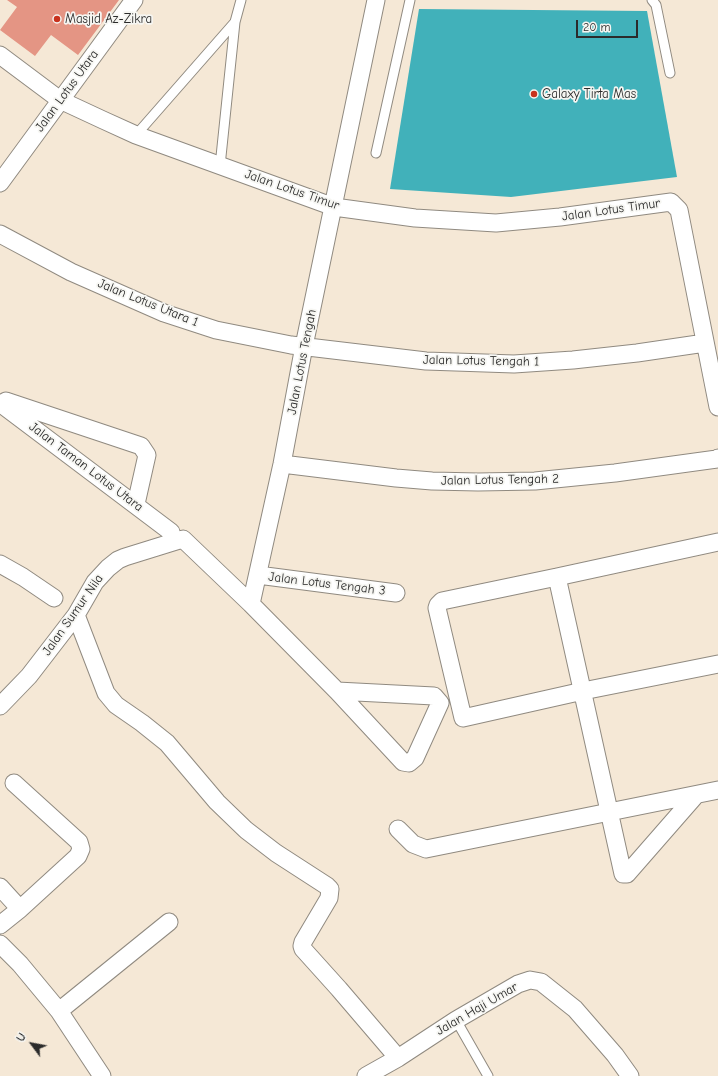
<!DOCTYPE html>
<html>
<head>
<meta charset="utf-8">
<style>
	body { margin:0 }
	#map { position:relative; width:718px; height:1076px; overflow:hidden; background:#f5e8d6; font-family:"Comic Neue",sans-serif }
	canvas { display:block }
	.north { position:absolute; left:12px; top:1024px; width:40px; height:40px; -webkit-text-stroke:3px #f6f6f2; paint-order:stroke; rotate:302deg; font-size:11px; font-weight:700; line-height:16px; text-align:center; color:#2b2b2b }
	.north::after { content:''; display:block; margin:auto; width:14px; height:18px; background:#2b2b2b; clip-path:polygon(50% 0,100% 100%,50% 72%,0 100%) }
	.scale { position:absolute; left:576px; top:20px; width:62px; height:18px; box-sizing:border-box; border:2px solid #2b2b2b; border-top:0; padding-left:5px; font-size:12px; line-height:14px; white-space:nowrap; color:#2b2b2b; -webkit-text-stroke:3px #f6f6f2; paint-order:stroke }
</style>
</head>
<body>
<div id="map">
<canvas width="718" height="1076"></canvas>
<div class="north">U</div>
<div class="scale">20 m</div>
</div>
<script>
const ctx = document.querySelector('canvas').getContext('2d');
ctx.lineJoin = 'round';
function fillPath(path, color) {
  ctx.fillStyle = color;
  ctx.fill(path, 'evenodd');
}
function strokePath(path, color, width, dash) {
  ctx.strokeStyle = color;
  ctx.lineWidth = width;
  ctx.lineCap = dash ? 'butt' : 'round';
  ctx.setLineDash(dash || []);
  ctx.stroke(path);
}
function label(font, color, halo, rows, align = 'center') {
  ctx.font = font + ' "Comic Neue",sans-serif';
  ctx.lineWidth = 3.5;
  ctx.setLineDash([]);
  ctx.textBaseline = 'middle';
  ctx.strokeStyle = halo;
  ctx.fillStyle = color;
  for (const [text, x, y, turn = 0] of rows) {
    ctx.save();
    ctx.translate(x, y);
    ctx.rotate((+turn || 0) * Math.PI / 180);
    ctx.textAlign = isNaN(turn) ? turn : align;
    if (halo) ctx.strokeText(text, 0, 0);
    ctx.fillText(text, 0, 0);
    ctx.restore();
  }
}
fillPath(new Path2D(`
	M419,9L647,11L677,177L511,197L390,189Z`), '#41b1ba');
fillPath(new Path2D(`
	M7,0H119L78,55L51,35L35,56L0,30L17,7Z`), '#e49584');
const service = new Path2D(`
	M652,0L656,5L670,73
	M136,135L235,22
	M376,153L410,0
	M220,166L235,22L241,0
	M456,1020L488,1076`);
const minor = new Path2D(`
	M0,55L60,100L103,120L136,135L334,207L415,218L496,223L560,217L671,202L679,210L718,407
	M0,183L134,0
	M0,234L71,272L164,313L216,330L291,345L426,361L514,364L573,360L637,353L705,343
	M6,401L141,446L147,455L136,504
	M0,403L171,532
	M282,464L396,478L432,481L478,482L535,481L615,473L717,459L718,458
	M718,542L557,577L442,601L438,605L437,608L463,718L583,691L718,664
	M0,564L23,577L54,598
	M258,575L396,593
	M557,577L623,874H627L696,795
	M76,615L106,693L116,705L142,723L167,743L217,802L246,830L276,853L327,886L330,889L329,898L303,942L302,946L303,949L339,989L398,1058
	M337,691L434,696L440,703L415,758L409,763L403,762L337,691L251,604L282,464L304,346L376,0
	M0,706L29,676L76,615L95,582L108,568L118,560L125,557L183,539L251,604
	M398,829L413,844L426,849L718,790
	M0,887L20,909
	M0,925L20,909L78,856L81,849L79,842L14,783
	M0,944L20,964L59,1011L102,1076
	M59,1011L169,922
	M366,1076L398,1058L456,1020L518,984L530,980L541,982L575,1009L615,1055L630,1076`);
strokePath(service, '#908a80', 11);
strokePath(minor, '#908a80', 19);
strokePath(service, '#fff', 9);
strokePath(minor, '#fff', 17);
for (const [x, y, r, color] of [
	[57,19,4,"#c8321e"],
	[534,94,4,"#c8321e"]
]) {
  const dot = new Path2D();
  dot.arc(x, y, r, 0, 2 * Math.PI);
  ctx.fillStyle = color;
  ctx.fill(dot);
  strokePath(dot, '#f6f6f2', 1.5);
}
label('13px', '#2b2b2b', '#f6f6f2', [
	["Masjid Az-Zikra",65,19],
	["Galaxy Tirta Mas",542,94]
], 'left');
label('13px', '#2b2b2b', '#f6f6f2', [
	["Jalan Lotus Utara",67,91,-54],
	["Jalan Lotus Timur",292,190,19],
	["Jalan Lotus Timur",611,210,-8],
	["Jalan Lotus Utara 1",148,303,22],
	["Jalan Lotus Tengah 1",481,361,1],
	["Jalan Lotus Tengah",302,362,-79],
	["Jalan Taman Lotus Utara",86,467,37],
	["Jalan Lotus Tengah 2",500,480,-1],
	["Jalan Lotus Tengah 3",327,584,7],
	["Jalan Sumur Nila",73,615,-55],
	["Jalan Haji Umar",477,1009,-30]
]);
</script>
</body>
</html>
